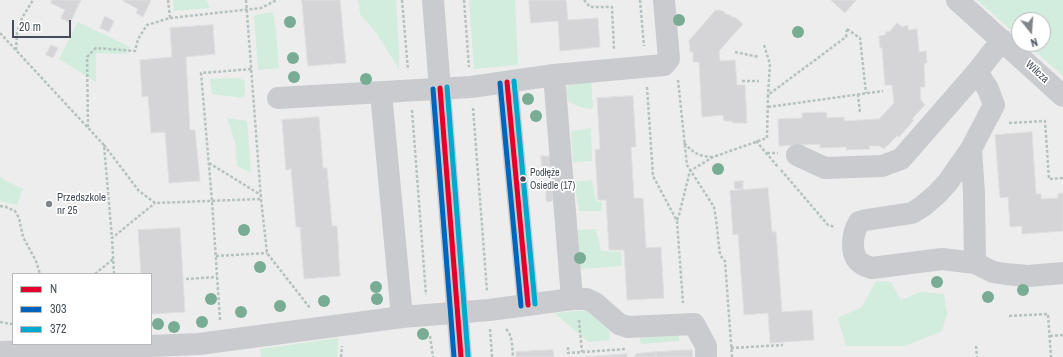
<!DOCTYPE html>
<html>
<head>
<meta charset="utf-8">
<style>
	body { margin:0 }
	#map { position:relative; width:1063px; height:357px; overflow:hidden; background:#eeeded; font-family:"Archivo Narrow",sans-serif }
	canvas { display:block }
	.legend { position:absolute; left:12px; top:273px; width:140px; height:72px; box-sizing:border-box; background:#fff; border:1px solid #b5b8bc; margin:0; padding:5px 7px; list-style:none; font-size:12px; color:#454e58 }
	.legend li { display:flex; align-items:center; gap:8px; height:20px }
	.legend b { width:20px; border:1px solid #b5b8bc }
	.north { position:absolute; left:1011px; top:12px; width:40px; height:40px; box-sizing:border-box; background:#fff; border:1px solid #b5b8bc; border-radius:50%; rotate:163deg; font-size:11px; font-weight:700; line-height:16px; text-align:center; color:#454e58 }
	.north::after { content:''; display:block; margin:auto; width:14px; height:18px; background:#80868c; clip-path:polygon(50% 0,100% 100%,50% 72%,0 100%) }
	.scale { position:absolute; left:12px; top:20px; width:59px; height:18px; box-sizing:border-box; border:2px solid #454e58; border-top:0; padding-left:5px; font-size:12px; line-height:14px; white-space:nowrap; color:#454e58; -webkit-text-stroke:3px #fff; paint-order:stroke }
</style>
</head>
<body>
<div id="map">
<canvas width="1063" height="357"></canvas>
<ul class="legend">
<li><b style="height:5px;background:#e4002b"></b>N</li>
<li><b style="height:5px;background:#0065bd"></b>303</li>
<li><b style="height:5px;background:#00a9ce"></b>372</li>
</ul>
<div class="north">N</div>
<div class="scale">20 m</div>
</div>
<script>
const ctx = document.querySelector('canvas').getContext('2d');
ctx.lineJoin = 'round';
function fillPath(path, color) {
  ctx.fillStyle = color;
  ctx.fill(path, 'evenodd');
}
function strokePath(path, color, width, dash) {
  ctx.strokeStyle = color;
  ctx.lineWidth = width;
  ctx.lineCap = dash ? 'butt' : 'round';
  ctx.setLineDash(dash || []);
  ctx.stroke(path);
}
function label(font, color, halo, rows, align = 'center') {
  ctx.font = font + ' "Archivo Narrow",sans-serif';
  ctx.lineWidth = 3.5;
  ctx.setLineDash([]);
  ctx.textBaseline = 'middle';
  ctx.strokeStyle = halo;
  ctx.fillStyle = color;
  for (const [text, x, y, turn = 0] of rows) {
    ctx.save();
    ctx.translate(x, y);
    ctx.rotate((+turn || 0) * Math.PI / 180);
    ctx.textAlign = isNaN(turn) ? turn : align;
    if (halo) ctx.strokeText(text, 0, 0);
    ctx.fillText(text, 0, 0);
    ctx.restore();
  }
}
fillPath(new Path2D(`
	M173,0H206L210,8L174,11Z
	M358,0H396L399,53V69L377,34L360,14Z
	M469,0H515L518,65L474,69Z
	M977,0H1063V76L1027,44H1043V20H1019V37Z
	M273,12L276,32L279,68L258,70L254,15Z
	M78,22L130,47L126,54L96,53V82L59,59Z
	M239,78L245,81V93L243,98L212,94L210,79Z
	M591,78L593,109L579,107L568,101L566,92L568,85Z
	M227,118L247,121L251,173L237,166L235,142Z
	M591,128L592,161L573,162L571,131Z
	M0,176L3,179L23,189L17,205L0,201Z
	M592,180L596,201L602,202V211H579L576,193L575,182Z
	M596,229L601,251L621,252L622,266L579,269L576,230Z
	M876,281L891,282L901,300L921,292L944,294L947,314L942,331L905,346H846L838,318L862,307Z
	M588,310L609,330L610,340L589,342L554,313Z
	M679,335V341L641,344L640,338Z
	M338,338L337,357H261L260,349Z`), '#d2ecdd');
const building = new Path2D(`
	M52,0H81L70,23L61,18L65,10L51,3Z
	M124,0H151L143,17L136,13L138,9L123,1Z
	M302,0H340L346,63L308,66Z
	M529,0H566L568,20L598,18L600,47L560,51L558,21L531,23Z
	M831,0H856L845,13Z
	M716,10L723,11L727,15L728,14L734,18L735,17L743,24L719,51L720,61L735,60L737,85H745L747,123H733L732,121H724L723,115L702,117L699,62H693V52H690L689,41Z
	M105,16L114,21L109,32L100,28Z
	M897,23L902,27L908,25V30L917,29L919,52L926,51L927,63H924L925,87H920L921,100L925,105L912,119L914,120L899,137L897,136L884,149L879,146H869L870,149L847,150L846,147L820,148V144L779,146L778,119L802,118V113L826,112L827,118L844,117V121L879,119L894,103L892,85H885L882,48H880L879,36L885,35L886,32L890,31Z
	M213,25L215,54L186,57L190,130H195L200,181L169,183L165,132L151,133L148,96L142,97L140,60L172,57L170,28Z
	M51,45L58,48L53,58L46,55Z
	M633,96L636,147H631L634,198H643L646,248L661,247L664,298L627,300L624,250H609L606,200H598L595,150L600,149L597,98Z
	M319,117L323,168H327L332,226H337L340,276L304,279L300,227H296L291,169L286,170L282,120Z
	M1032,132L1036,194H1041V199L1058,198V194L1063,193V231L1022,234V226L1010,227L1008,197L1000,198L995,135Z
	M541,156H551L552,166L542,167Z
	M743,181V189H735L734,182Z
	M768,188L772,232H776L782,312L812,310L814,340L770,343L768,313L744,315L738,234L733,235L730,191Z
	M547,189H550L552,191L553,200L552,201L548,202L546,200V191Z
	M180,228L185,312L151,314V274H141L138,230Z
	M553,350L554,357H516V352Z
	M692,350L693,357H656V352Z
	M656,352V357H634L636,354Z
	M627,354V357H585Z`);
fillPath(building, '#d5d5d7');
strokePath(building, '#dfdfe0', 1);
strokePath(new Path2D(`
	M246,0L261,199L267,253L310,308
	M402,0L408,70
	M464,0L469,67
	M584,0L590,7H612L614,50
	M640,0L644,46
	M170,18L261,8L277,0
	M847,29L860,38L866,93
	M0,33L104,145L112,238
	M764,45L770,64L768,95
	M16,50L17,33L22,18L33,0
	M735,52L759,57
	M678,80L687,165L714,207L716,219L720,255L725,261L732,357
	M742,81H759
	M647,87L653,176L677,221L683,303
	M858,94L860,113
	M768,107L883,91
	M473,108L487,291
	M412,110L426,295
	M1009,123L1045,121L1049,179L1063,178
	M88,127L87,57L96,48L135,51L138,39L147,25L170,18L168,0
	M756,141L778,167
	M684,143C694,153 698,156 712,157
	M104,145L139,191L155,203L261,199
	M767,153H778
	M209,163L261,195
	M781,170L828,225L835,227
	M0,206L6,207L15,211L19,218L23,237L36,261L40,274
	M677,220L679,215L690,171L713,157L767,138L768,95L846,37L847,29
	M216,256L267,253
	M95,274L113,259
	M114,274L112,238L155,203
	M186,279L217,277
	M1009,316L1048,314L1051,357
	M220,320L212,201L201,73L252,69
	M579,320L582,352
	M0,322L11,324L13,323
	M490,329L492,357
	M506,329C513,336 512,347 513,357
	M430,336L433,357
	M1050,336L1063,335
	M976,346L977,357
	M568,347V353L626,349
	M731,348L783,345
	M341,357L342,346`), '#b6c2be', 2.5, [3, 2]);
strokePath(new Path2D(`
	M433,0L461,357
	M957,0L1063,96
	M977,72L988,89L994,105L971,149L948,182L936,195L923,206L912,213L866,220L859,222C852,234 849,256 862,264C865,266 869,267 872,268L942,259L975,263L993,272L1006,274L1028,276L1063,273
	M554,75L664,65L669,59L664,0
	M507,82L528,305
	M381,93L402,317
	M278,98L471,87L554,75L572,299
	M971,149L974,194L975,263
	M797,155L825,168L882,166L901,159L977,72L1002,40
	M0,352L199,344L402,317L489,310L572,299H587L595,303L619,324L628,327L694,324L706,346V357`), '#c9cbce', 22);
strokePath(new Path2D(`
	M507,82L528,305
	M440,88L461,357`), '#e4002b', 5);
strokePath(new Path2D(`
	M500,83L521,306
	M433,89L454,357`), '#0065bd', 5);
strokePath(new Path2D(`
	M514,81L535,304
	M447,87L468,356`), '#00a9ce', 5);
ctx.fillStyle = '#79ac95';
for (const [x, y] of [
	[679,20],
	[290,22],
	[798,32],
	[293,58],
	[294,77],
	[366,79],
	[528,99],
	[536,116],
	[718,169],
	[244,230],
	[580,258],
	[260,267],
	[937,282],
	[376,287],
	[1023,290],
	[988,297],
	[211,299],
	[377,299],
	[324,301],
	[280,306],
	[241,312],
	[202,322],
	[158,324],
	[174,327],
	[423,334]
]) {
  ctx.beginPath();
  ctx.arc(x, y, 6, 0, 2 * Math.PI);
  ctx.fill();
}
for (const [x, y, r, color] of [
	[523,179,3.5,"#454e58"],
	[49,204,4,"#80868c"]
]) {
  const dot = new Path2D();
  dot.arc(x, y, r, 0, 2 * Math.PI);
  ctx.fillStyle = color;
  ctx.fill(dot);
  strokePath(dot, '#fff', 1.5);
}
label('10px', '#454e58', '#fff', [
	["Podłęże",530,173],
	["Osiedle (17)",530,186]
], 'left');
label('11px', '#454e58', '#fff', [
	["Wilcza",1037,72,43]
]);
label('11px', '#454e58', '#fff', [
	["Przedszkole",57,198],
	["nr 25",57,211]
], 'left');
</script>
</body>
</html>
